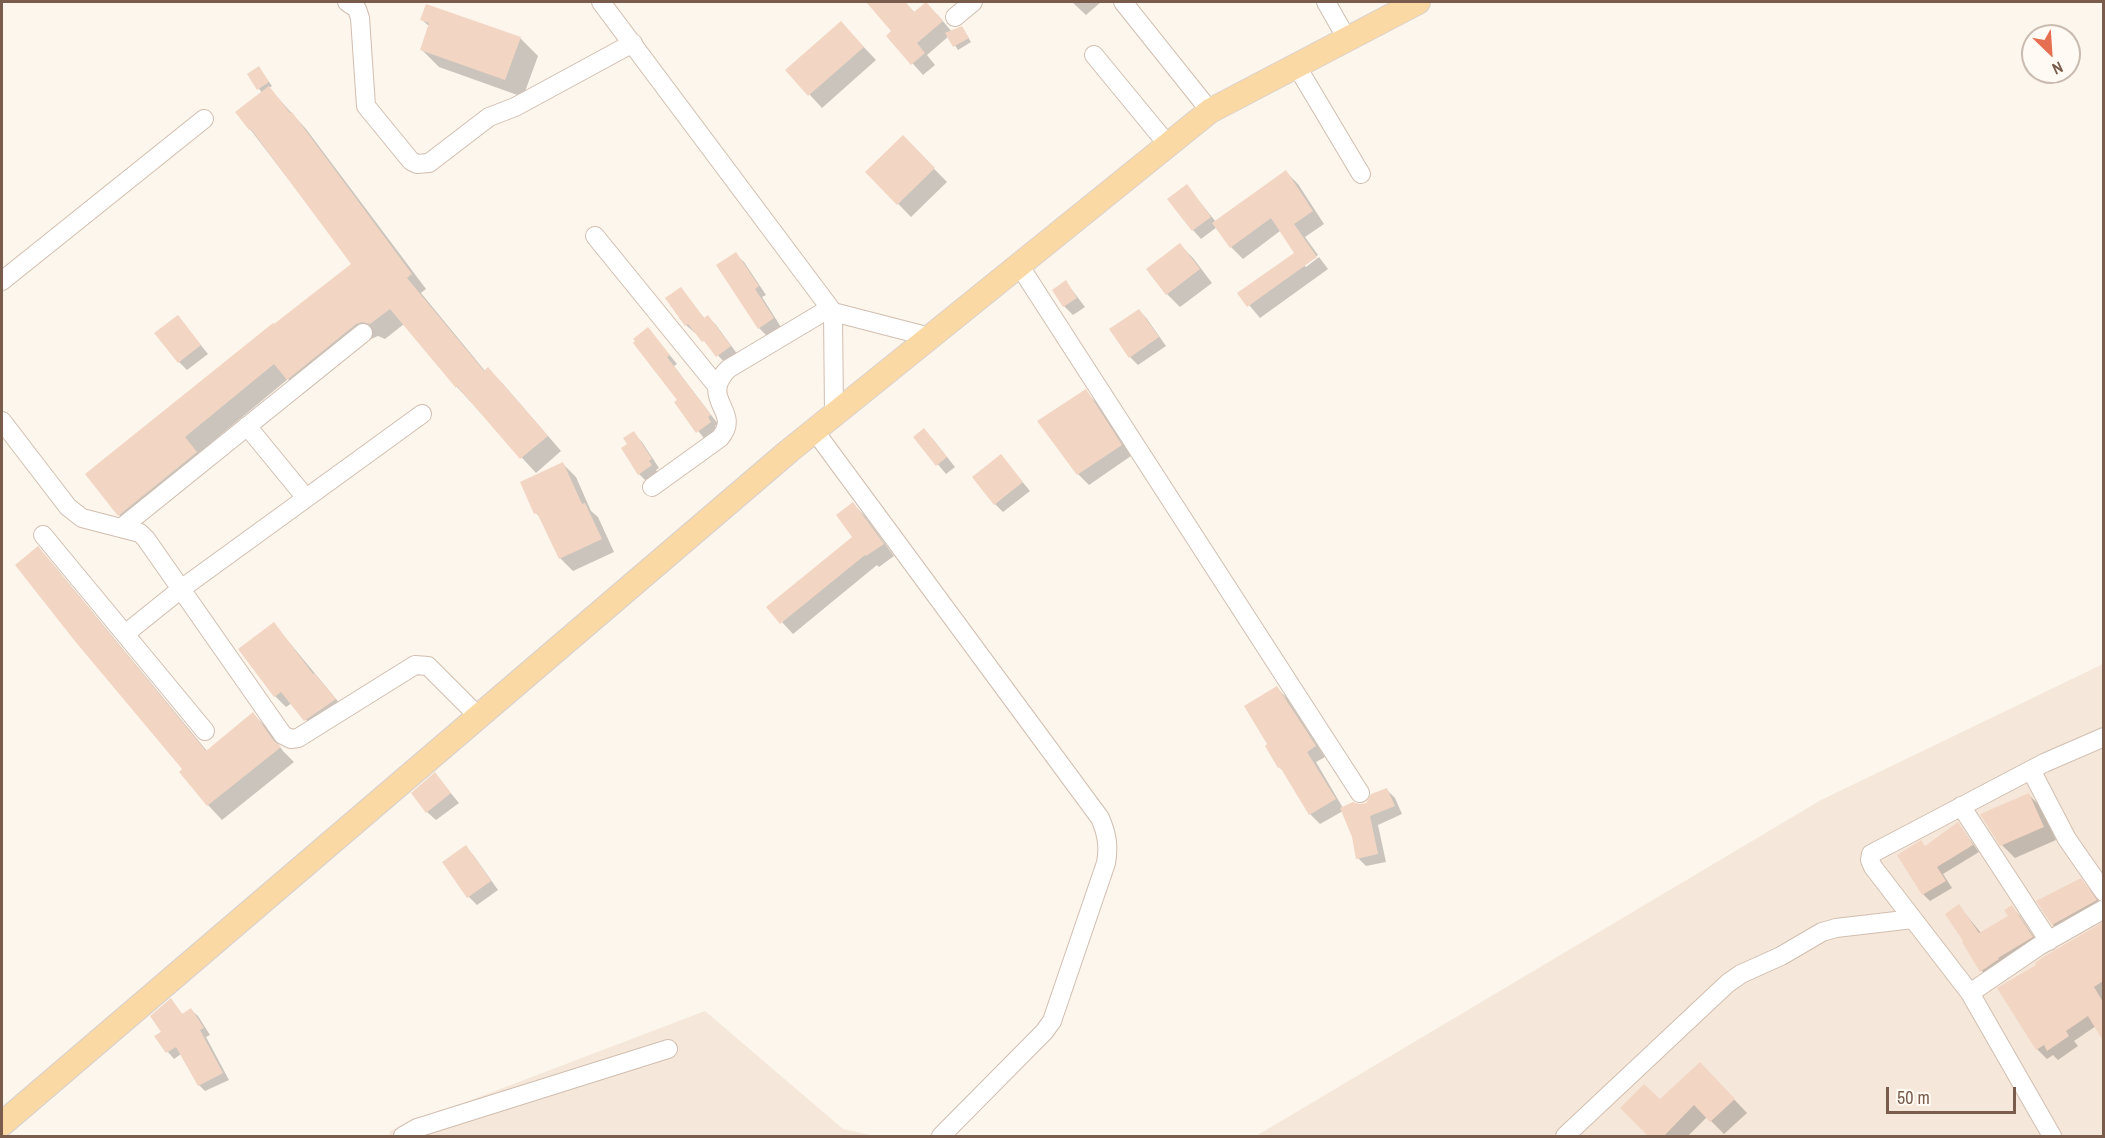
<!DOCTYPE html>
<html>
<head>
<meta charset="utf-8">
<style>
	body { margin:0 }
	#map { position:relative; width:2105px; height:1138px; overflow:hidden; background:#fdf6ec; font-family:"Archivo Narrow",sans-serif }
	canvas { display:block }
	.frame { position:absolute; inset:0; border:3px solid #7a5c4d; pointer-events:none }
	.north { position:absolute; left:2021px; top:24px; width:60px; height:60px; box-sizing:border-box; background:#fffaf3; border:2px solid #cabbb1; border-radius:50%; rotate:155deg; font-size:16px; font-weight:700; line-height:24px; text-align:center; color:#7a5c4d }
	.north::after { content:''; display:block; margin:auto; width:21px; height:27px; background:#e76f51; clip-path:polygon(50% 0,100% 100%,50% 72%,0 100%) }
	.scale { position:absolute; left:1886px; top:1087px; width:130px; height:27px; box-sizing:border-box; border:3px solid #7a5c4d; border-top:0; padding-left:8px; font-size:18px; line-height:21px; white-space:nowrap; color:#7a5c4d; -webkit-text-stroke:4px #fffaf3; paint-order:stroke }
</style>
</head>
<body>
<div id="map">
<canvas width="2105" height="1138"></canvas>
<div class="frame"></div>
<div class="north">N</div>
<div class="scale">50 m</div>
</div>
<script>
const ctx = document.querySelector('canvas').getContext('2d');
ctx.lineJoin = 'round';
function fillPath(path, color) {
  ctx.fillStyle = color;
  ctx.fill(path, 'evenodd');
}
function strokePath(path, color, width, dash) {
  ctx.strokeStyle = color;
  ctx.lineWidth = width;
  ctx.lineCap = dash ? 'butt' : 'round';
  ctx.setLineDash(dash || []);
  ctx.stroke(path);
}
fillPath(new Path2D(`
	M2103,664V1136H1256L1821,800Z
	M705,1011L843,1129L875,1136H389L390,1131Z`), '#f5e8da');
fillPath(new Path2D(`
	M868,2H905L915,13L937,14L952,32L962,28L971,42L958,50L949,36L927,55L935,65L923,75L888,36L894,31Z
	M1072,2H1101L1086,15Z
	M422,20L520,38L538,56L523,97L439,67L422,50L430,27Z
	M841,23L876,60L822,108L787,70Z
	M259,68L272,86L269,88L306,129L426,289L421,293L485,371L488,369L503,384L561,451L536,473L457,387L404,324L385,339L378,336L371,339L303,394L288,379L199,453L211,468L134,530L119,515L274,326L353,264L237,112L262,93L249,74Z
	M903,137L947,182L911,217L867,172Z
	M1286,172L1298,184L1324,224L1305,237L1318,255L1304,265L1306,267L1319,257L1328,269L1260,318L1239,293L1296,253L1280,231L1243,259L1231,247L1217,227L1201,239L1193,230L1187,186L1216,222Z
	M1180,245L1193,258L1212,283L1180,307L1167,294Z
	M735,254L744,262L766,295L762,297L781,327L767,336L759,328Z
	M1066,282L1085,307L1073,315L1064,306L1054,290Z
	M680,289L705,319L708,317L716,325L738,355L726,364L696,332L695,333L686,325Z
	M1139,310L1147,319L1166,346L1138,365L1130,357Z
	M178,317L208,354L187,370L179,362Z
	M648,329L677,364L674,366L718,424L715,426L719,431L706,441L676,402L679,400Z
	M1085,391L1096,402L1131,456L1089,485L1078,474L1040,421Z
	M633,433L642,442L659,468L656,470L659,474L647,482L639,474L629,445Z
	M915,437L932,438L955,467L946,474Z
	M1001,456L1030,491L1003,512L995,504Z
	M563,464L576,477L591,511L598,517L614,552L573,571L560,558L542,520L536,513Z
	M853,504L865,516L894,556L879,567L877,565L793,634L768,607L854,537Z
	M38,548L52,563L207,751L253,714L268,729L283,751L294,762L222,820L208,805Z
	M274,624L346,711L316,732L292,703L286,707L275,696Z
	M1277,688L1287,698L1325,757L1316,762L1343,808L1367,804L1386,789L1395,798L1402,814L1378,825L1386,862L1366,866L1358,858L1353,836L1343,811L1320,824L1310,814L1287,775L1279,767L1267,746Z
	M435,774L459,803L436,820L427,812Z
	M2029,795L2042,808L2056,840L2015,858L2002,845Z
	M1958,824L1979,852L1943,874L1952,888L1930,901L1923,894L1926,847Z
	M466,847L474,856L498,890L477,905L469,897L444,862Z
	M2081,880L2104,907L2066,937L2053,925L2039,902Z
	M1959,906L1981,933L2010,916L2012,907L2020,916L2040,946L1990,980L1982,971L1964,943Z
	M2104,924V1038L2096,1026L2074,1041L2078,1046L2058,1060L2053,1055L2047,1059L2037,1049L1999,989L2038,966L2053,953Z
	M171,1000L183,1015L191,1010L198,1016L210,1035L206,1037L229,1080L205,1091L199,1085L181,1054L174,1059L168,1052L157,1037L163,1032Z
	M1713,1077L1747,1113L1724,1134L1707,1117L1688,1136H1651L1660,1101Z`), '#0003');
fillPath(new Path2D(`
	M866,2H905L914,12L926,2L943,21L917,43L925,53L911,65L886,36L891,31Z
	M426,4L521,37L505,80L420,50L429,23L420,20Z
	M841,21L864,47L808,96L785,70Z
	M962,26L969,38L953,47L945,33Z
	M259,66L269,82L257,90L247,74Z
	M269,86L290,113L292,112L412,274L407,278L484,371L488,367L548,436L520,459L457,386L456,388L390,309L370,324L362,322L356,324L287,380L274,364L185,437L197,452L118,516L85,474L273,323L274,324L351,264L251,129L249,130L235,112Z
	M903,135L935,168L897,205L865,172Z
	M1286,170L1313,211L1294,224L1317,257L1247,307L1237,293L1294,253L1271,218L1230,248L1212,223Z
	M1187,184L1211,217L1192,231L1167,199Z
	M1180,243L1200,269L1166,295L1146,269Z
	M736,252L759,286L755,289L774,318L758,329L716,265Z
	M1066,280L1077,298L1063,307L1052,290Z
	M681,287L704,318L708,315L731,346L716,357L704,341L702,342L688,324L685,326L665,298Z
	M1139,309L1159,337L1129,358L1109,329Z
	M178,315L201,345L178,363L154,333Z
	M648,327L670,355L667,357L711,415L708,417L711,422L696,433L674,402L677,400L633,343L635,341L633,339Z
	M1086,389L1122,445L1077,475L1037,421Z
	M924,428L947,457L936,466L913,437Z
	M634,431L652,459L649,461L652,465L638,475L621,448L627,444L623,438Z
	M1001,454L1023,482L994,505L972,477Z
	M563,462L582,504L585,503L602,539L559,559L537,513L534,514L520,482Z
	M853,502L884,544L866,556L865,555L780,624L766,607L852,537L836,515Z
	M38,546L206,751L253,712L274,741L281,747L207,806L179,772L182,769L74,640L15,565Z
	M274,622L313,674L314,673L336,699L304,721L281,692L274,697L238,649Z
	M1277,686L1316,746L1307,752L1336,799L1309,815L1280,767L1278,768L1265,746L1267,744L1244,706Z
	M435,772L451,793L426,813L411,793Z
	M1387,788L1395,806L1370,816L1378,854L1356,859L1352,837L1340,808L1353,802L1360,804L1366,803L1371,794Z
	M2029,793L2044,827L2000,846L1980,814Z
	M1958,822L1973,845L1937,867L1946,881L1922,895L1897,855L1921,840L1925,846Z
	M466,845L491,881L467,898L442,862Z
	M2081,878L2097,900L2052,925L2036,901Z
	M1959,904L1979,933L2008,916L2004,910L2012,905L2033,937L1998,958L1999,959L1980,972L1962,942L1963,941L1945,914Z
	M2103,922V981L2094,987L2103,1002V1041L2088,1016L2066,1031L2069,1036L2047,1051L2044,1045L2036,1050L1997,988L2036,965L2035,963L2045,956Z
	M171,998L182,1014L191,1008L204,1028L200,1030L223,1073L198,1086L176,1047L166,1053L154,1036L161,1032L150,1016Z
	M1700,1062L1735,1099L1710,1122L1694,1105L1663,1137H1649L1620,1108L1644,1084L1660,1099Z`), '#f3d5c3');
const minor = new Path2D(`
	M347,2L357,9L360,18L366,106L411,161L417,164L429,163L489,117L515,107L633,43
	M601,2L833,312L930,337
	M1123,2L1210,111
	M1326,2L1347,39
	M955,17L973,2
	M1094,55L1168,145
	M1296,65L1361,174
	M595,236L717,386
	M1019,265L1360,793
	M2,281L204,119
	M833,312L834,414
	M2,421L68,507L82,518L140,533L146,539L283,735L291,739L298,738L415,665L428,666L478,716
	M247,426L306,498
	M814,430L1100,818C1107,834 1109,846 1106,863L1052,1021L1044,1032L941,1136
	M652,487L720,438C743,411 698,400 728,369L830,308
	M121,528L363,333
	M43,535L205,731
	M125,634L181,589L422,414
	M2031,770L2067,839L2104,892
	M1961,806L2049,941
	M1970,993L2039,946L2104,909
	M403,1136L417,1128L668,1049
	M1565,1136L1728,983L1741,974L1781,956L1822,932L1836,928L1913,919
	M2052,1136L1970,993L1873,867L1870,860L1871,854L2044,763L2104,737`);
const major = new Path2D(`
	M2,1124L789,451L1210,111L1418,2`);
strokePath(minor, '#d1beb0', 20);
strokePath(major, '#dad1cd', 26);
strokePath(minor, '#fff', 18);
strokePath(major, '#fbd9a5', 24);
</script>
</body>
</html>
